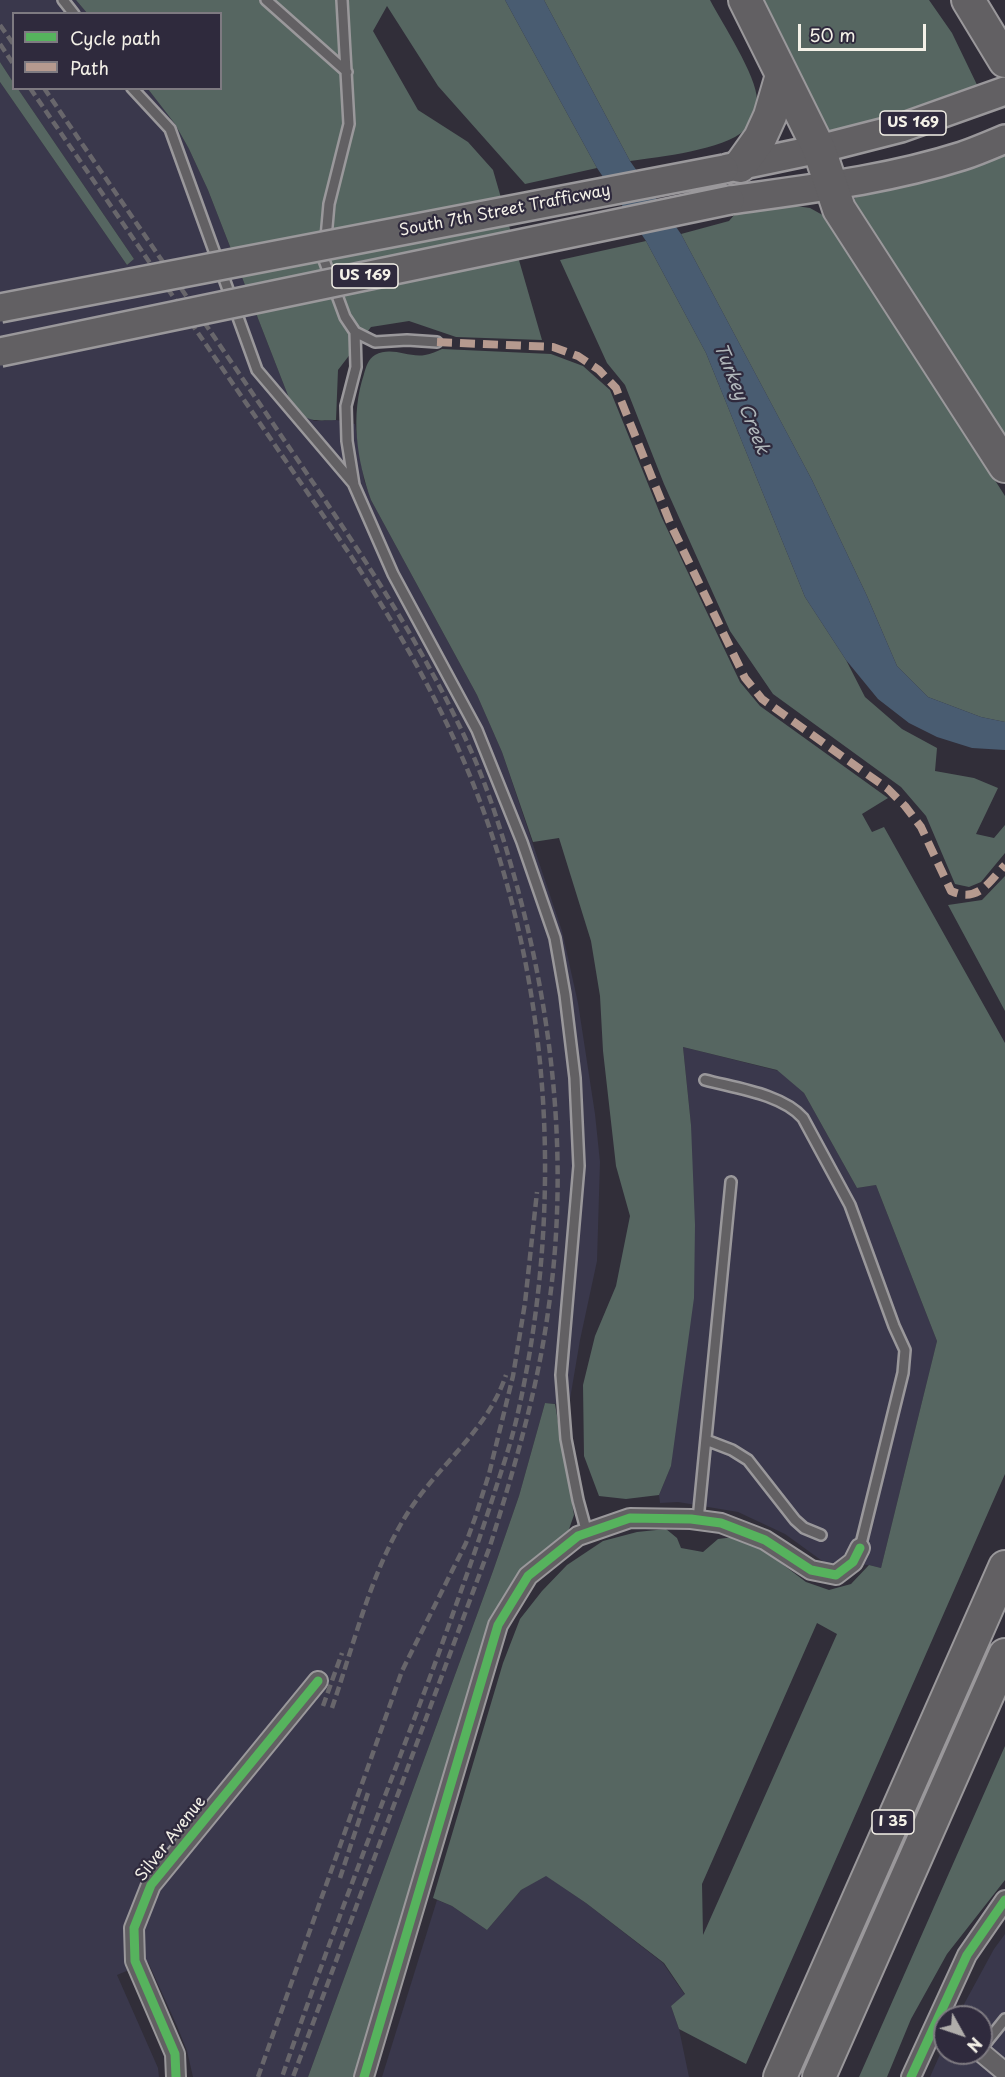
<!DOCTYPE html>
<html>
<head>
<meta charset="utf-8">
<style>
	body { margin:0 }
	#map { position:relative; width:1005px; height:2077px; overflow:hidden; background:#312e39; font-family:"Playpen Sans",sans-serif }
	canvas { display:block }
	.legend { position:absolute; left:12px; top:12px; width:210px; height:78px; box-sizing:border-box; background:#2f2a3d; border:2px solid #7e7a81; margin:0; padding:8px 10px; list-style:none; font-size:18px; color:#f4f1e8 }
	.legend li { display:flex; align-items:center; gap:12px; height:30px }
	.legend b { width:30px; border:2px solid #7e7a81 }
	.north { position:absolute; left:933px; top:2005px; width:60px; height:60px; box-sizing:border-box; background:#2f2a3d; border:2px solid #7e7a81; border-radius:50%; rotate:130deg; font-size:16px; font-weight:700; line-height:24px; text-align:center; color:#f4f1e8 }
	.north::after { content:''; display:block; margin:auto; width:21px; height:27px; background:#b0adab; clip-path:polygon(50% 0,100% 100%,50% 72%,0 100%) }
	.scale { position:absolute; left:798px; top:24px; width:128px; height:27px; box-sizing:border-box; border:3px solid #f4f1e8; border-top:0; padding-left:8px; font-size:18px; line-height:21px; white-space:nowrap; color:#f4f1e8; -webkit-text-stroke:4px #2f2a3d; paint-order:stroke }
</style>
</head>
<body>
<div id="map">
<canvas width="1005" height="2077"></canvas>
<ul class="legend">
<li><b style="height:8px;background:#56b35d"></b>Cycle path</li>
<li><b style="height:8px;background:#b69a8f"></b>Path</li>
</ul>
<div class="north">N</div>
<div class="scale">50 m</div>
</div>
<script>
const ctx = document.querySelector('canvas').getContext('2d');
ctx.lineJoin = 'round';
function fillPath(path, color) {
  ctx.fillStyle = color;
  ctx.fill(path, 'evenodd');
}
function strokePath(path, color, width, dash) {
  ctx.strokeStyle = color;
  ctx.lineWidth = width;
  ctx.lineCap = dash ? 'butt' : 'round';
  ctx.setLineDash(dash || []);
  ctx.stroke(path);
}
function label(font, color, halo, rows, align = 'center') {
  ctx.font = font + ' "Playpen Sans",sans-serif';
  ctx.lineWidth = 4.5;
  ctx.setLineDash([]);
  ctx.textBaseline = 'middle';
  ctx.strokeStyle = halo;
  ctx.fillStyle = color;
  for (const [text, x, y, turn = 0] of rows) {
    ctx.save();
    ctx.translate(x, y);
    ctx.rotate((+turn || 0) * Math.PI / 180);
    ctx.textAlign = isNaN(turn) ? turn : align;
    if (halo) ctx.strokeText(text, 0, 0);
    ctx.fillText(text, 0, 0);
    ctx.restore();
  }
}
fillPath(new Path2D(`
	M0,0H76L87,13L14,14L13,82L0,62Z
	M0,82L127,265L134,259L18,89H148L175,124L189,149L208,190L289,398L314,421L336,420L355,424L364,480L371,500L477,695L502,752L562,931L578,1003L595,1114L600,1162L597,1261L580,1340L569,1405L545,1403L519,1496L493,1571L308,2077H193L187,2051L177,2026L148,1962L117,1975L158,2068L159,2077H0Z
	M683,1047L779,1071L804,1093L857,1188L876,1185L937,1341L881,1568L869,1565L825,1563L785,1534L738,1512L678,1502L660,1503L659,1495L671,1466L691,1125Z
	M545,1875L586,1903L663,1963L685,1995L671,2006L679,2029L689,2077H382L437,1900L452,1906L487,1930L521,1890Z
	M1005,1934V2077H930L945,2043V2053H981V2017H957L994,1949Z`), '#3a384c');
fillPath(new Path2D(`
	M76,0H505L597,168L525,184L438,86L387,6L373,31L418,110L468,142L493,170L542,340L456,337L409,321L371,327L338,370L336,420C307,421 306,422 289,398L208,190L189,149L175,124L148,89L220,88V14L87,13Z
	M544,0H710C722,23 757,76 757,100C757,110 752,123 745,130C723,150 660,157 630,161Z
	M755,0H929L952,33L980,91L828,136Z
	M0,62L13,82L14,88L18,89L134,259L127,265L0,82Z
	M1005,153V451L852,205L857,194Z
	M789,205L810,208L828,218L1005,496V722L981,717L928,697L897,666L867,596L812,480L681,234L729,221L735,214Z
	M646,241L706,353L805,597L846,660L865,697L902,729L937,748L935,771L974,778L998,788L976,834L994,838L1005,825V853L981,882L969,887L955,884L926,816L901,787L773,694L730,631L664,484L625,385L607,363L560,260Z
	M442,349L551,354L583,366L610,390L661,516L740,682L760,706L888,798L862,814L872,832L884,827L1005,1043V1474L746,2064L679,2029L671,2006L685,1994L664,1963L586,1903L546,1876L521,1890L487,1930L452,1906L433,1898L503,1663L520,1619L542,1591L567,1565L603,1541L637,1532L666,1529L677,1538L681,1548L703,1552L718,1539L734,1537L765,1551L806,1582L829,1590L851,1584L869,1565L881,1568L937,1341L876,1185L857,1188L804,1093L777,1070L683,1047L691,1125L695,1225L694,1298L671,1466L659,1495L626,1499L599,1496L584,1456L583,1385L595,1336L616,1286L630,1216L616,1166L603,1051L600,996L591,941L559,838L533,842L502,752L477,695L371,500C357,460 350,416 364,374C366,367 368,359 375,355C392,346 408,358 425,355C431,354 437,351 442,349ZM817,1623L837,1634L703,1935L702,1884Z
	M1005,876V1011L948,905L982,900Z
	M545,1403L555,1404L572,1503L574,1515L568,1532L523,1575L429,1830L353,2077H308L493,1571L519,1496Z
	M1005,1746V1880L947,1954L911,2019L887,2077H859Z`), '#566661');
fillPath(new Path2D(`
	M505,0H544L630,161L681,234L812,480L867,596L897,666L928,697L981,717L1005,722V750L972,748L937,737L909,723L878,699L846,660L805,597L706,353L646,241L597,168Z`), '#495c71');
const lane = new Path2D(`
	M63,0L74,14
	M266,0L347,72
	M342,0L349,124L329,204L324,260L345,317L355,332L375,342L407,340L437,342
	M132,88L170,129L257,370L353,483
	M355,332L356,367L346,406L347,441L354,485L393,574L477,730L522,842L555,938L565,995L575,1078L579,1166L561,1375L566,1439L578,1500L587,1533
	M705,1080C735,1088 782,1094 803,1118L850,1205L894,1326L905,1350L903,1373L860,1548
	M706,1440L732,1450L748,1460L795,1520L804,1528L821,1535
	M698,1520L731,1182
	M981,2049L1005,2019`);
const street = new Path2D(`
	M981,2052L1005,2072
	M176,2077L175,2054L135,1961L134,1928L151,1885L318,1681
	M364,2077L498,1625L528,1576L578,1536L630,1518L691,1519L721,1523L765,1540L811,1570L836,1575L853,1562L860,1548
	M911,2077L967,1955L1005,1900`);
const primary = new Path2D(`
	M728,168L819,149L901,128L1005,91
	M730,200C808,189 887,180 962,156C977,151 991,145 1005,139`);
const highway = new Path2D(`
	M745,0L819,149L839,209L1005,466
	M968,0L1005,61
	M740,166L760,138L770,116L782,75
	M780,2077L1005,1567
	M819,2077L1005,1655`);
strokePath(lane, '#9a989b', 14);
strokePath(street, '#9a989b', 22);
strokePath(primary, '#9a989b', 32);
strokePath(highway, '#9a989b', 36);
strokePath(lane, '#626063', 9);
strokePath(street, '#626063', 18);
strokePath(primary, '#626063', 27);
strokePath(highway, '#626063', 32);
strokePath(new Path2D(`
	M0,25L14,45
	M0,44L14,65
	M30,88L351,556C399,631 444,708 476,791C553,989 564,1210 517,1417C511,1443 502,1469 494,1494C475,1553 454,1611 433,1669C382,1805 329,1940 282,2077
	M44,88C121,201 199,314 276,428C345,530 416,631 468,744C486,783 499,824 511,865C553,1009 570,1163 548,1312C537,1392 514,1469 490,1546L293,2077
	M323,1706L342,1653
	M332,1708C353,1647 369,1580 401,1524C431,1470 486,1435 506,1375
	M340,1878L368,1793
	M258,2077L402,1671L466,1543L475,1518L489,1474L513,1376L525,1303L537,1192`), '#68666b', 4.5, [9, 4.5]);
const primaryBridge = new Path2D(`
	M0,308L724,169
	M0,352L730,200`);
strokePath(primaryBridge, '#9a989b', 32, []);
strokePath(primaryBridge, '#626063', 27);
strokePath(new Path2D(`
	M437,342L553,347L578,356L599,370L616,388L671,525L745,678L762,699L888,789L905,806L921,827L951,891C978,903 988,883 1005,865`), '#b69a8f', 8, [15, 8]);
strokePath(new Path2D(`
	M176,2077L175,2054L135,1961L134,1928L151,1885L318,1681
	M364,2077L498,1625L528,1576L578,1536L630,1518L691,1519L721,1523L765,1540L811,1570L836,1575L853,1562L860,1548
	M911,2077L967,1955L1005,1900`), '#56b35d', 9);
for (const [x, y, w] of [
	[913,123,66],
	[365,276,66],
	[893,1822,42]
]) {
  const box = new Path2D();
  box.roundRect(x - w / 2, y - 12, w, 24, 4.5);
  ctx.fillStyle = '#2f2a3d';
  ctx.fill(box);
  strokePath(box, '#f4f1e8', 1.5);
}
label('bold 15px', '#f4f1e8', null, [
	["US 169",913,123],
	["US 169",365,276],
	["I 35",893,1822]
]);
label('16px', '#f4f1e8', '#2f2a3d', [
	["South 7th Street Trafficway",505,211,-11],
	["Silver Avenue",171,1839,-52]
]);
label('italic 18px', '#b0b7ba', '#2f2a3d', [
	["Turkey Creek",741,399,68]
]);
</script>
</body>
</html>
